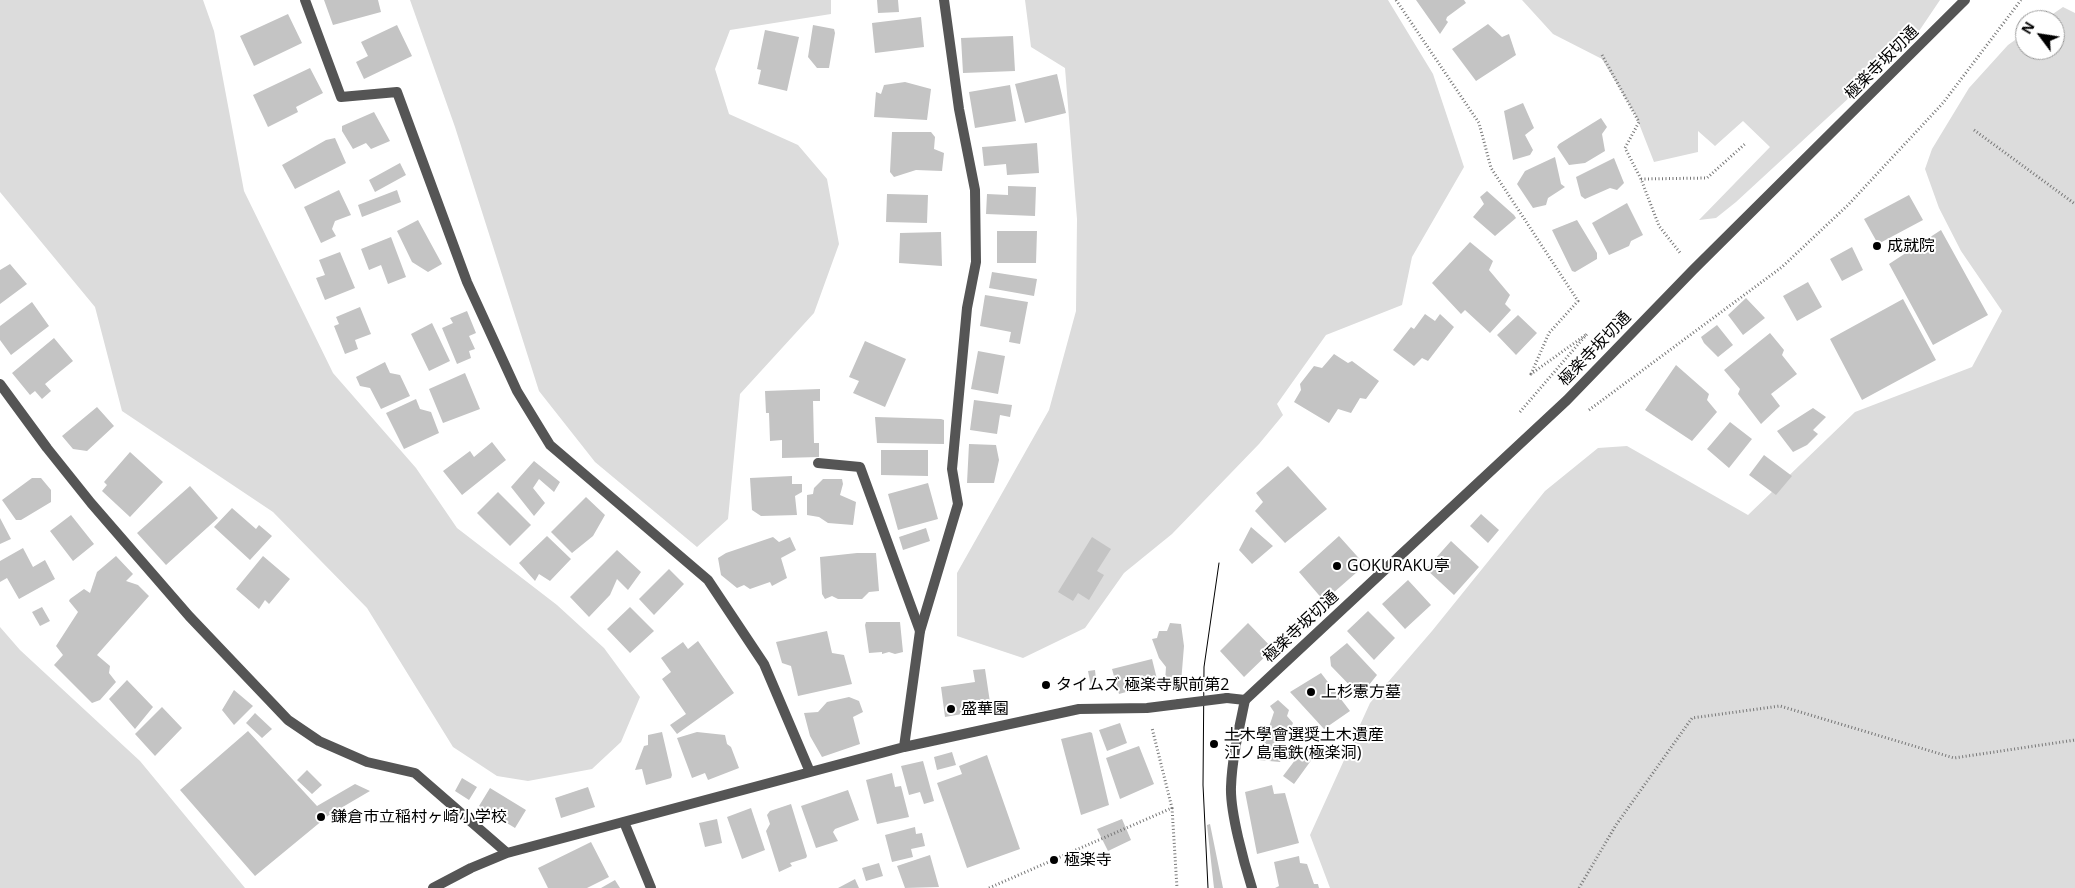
<!DOCTYPE html>
<html>
<head>
<meta charset="utf-8">
<style>
	body { margin:0 }
	#map { position:relative; width:2075px; height:888px; overflow:hidden; background:#fff; font-family:"Open Sans",sans-serif }
	canvas { display:block }
	.north { position:absolute; left:2015px; top:10px; width:50px; height:50px; box-sizing:border-box; background:#fff; border:1px solid #999; border-radius:50%; rotate:301deg; font-size:14px; font-weight:700; line-height:20px; text-align:center; color:#000 }
	.north::after { content:''; display:block; margin:auto; width:18px; height:22px; background:#000; clip-path:polygon(50% 0,100% 100%,50% 72%,0 100%) }
</style>
</head>
<body>
<div id="map">
<canvas width="2075" height="888"></canvas>
<div class="north">N</div>
</div>
<script>
const ctx = document.querySelector('canvas').getContext('2d');
ctx.lineJoin = 'round';
function fillPath(path, color) {
  ctx.fillStyle = color;
  ctx.fill(path, 'evenodd');
}
function strokePath(path, color, width, dash) {
  ctx.strokeStyle = color;
  ctx.lineWidth = width;
  ctx.lineCap = dash ? 'butt' : 'round';
  ctx.setLineDash(dash || []);
  ctx.stroke(path);
}
function label(font, color, halo, rows, align = 'center') {
  ctx.font = font + ' "Open Sans","Noto Sans JP",sans-serif';
  ctx.lineWidth = 4;
  ctx.setLineDash([]);
  ctx.textBaseline = 'middle';
  ctx.strokeStyle = halo;
  ctx.fillStyle = color;
  for (const [text, x, y, turn = 0] of rows) {
    ctx.save();
    ctx.translate(x, y);
    ctx.rotate((+turn || 0) * Math.PI / 180);
    ctx.textAlign = isNaN(turn) ? turn : align;
    if (halo) ctx.strokeText(text, 0, 0);
    ctx.fillText(text, 0, 0);
    ctx.restore();
  }
}
fillPath(new Path2D(`
	M0,0H203L214,31L244,191L333,373L416,468L457,528L557,605L604,648L640,697L621,742L592,769L528,781L497,776L453,747L367,608L273,512L122,411L95,307L0,192Z
	M410,0H831V14L730,30L715,69L729,114L798,145L827,179L839,244L814,313L740,394L728,519L697,547L595,462L539,391L455,127Z
	M1025,0H1388L1433,74L1464,167L1412,257L1402,305L1326,335L1277,404L1283,415L1259,444L1172,534L1124,573L1085,628L1023,658L957,636V573L1049,410L1076,311L1077,219L1065,68L1031,47Z
	M1522,0H1940L1915,37L1736,202L1716,218L1699,220L1770,147L1743,121L1715,146L1698,131V152L1654,162L1636,116L1602,59L1553,34Z
	M2063,7L2075,13V888H1330L1310,835L1370,703L1432,631L1545,491L1598,448L1627,446L1748,515L1855,412L1972,367L2002,311L1961,251L1939,208L1925,169L1932,149L1969,88L2008,45L2025,33V50H2055V20H2044Z
	M0,627L20,650L140,761L245,888H0Z`), '#dcdcdc');
fillPath(new Path2D(`
	M324,0H378L381,12L333,25Z
	M877,0H898L899,12L878,13Z
	M1416,0H1464L1466,3L1447,17L1446,20L1448,22L1440,34Z
	M288,14L302,43L254,66L240,36Z
	M921,17L924,47L875,53L872,23Z
	M1488,24L1502,37L1509,34L1516,55L1476,81L1452,49Z
	M397,25L412,56L364,79L356,62L368,56L361,42Z
	M813,25L834,29L835,33L829,68H817L808,57Z
	M765,30L799,37L787,91L758,84L761,70L757,69Z
	M1013,36L1015,71L963,73L961,38Z
	M310,68L323,93L296,107L298,112L268,127L253,95Z
	M1057,74L1066,113L1025,123L1015,84Z
	M905,82L931,89L927,120L874,117L876,92L881,94L884,85Z
	M1010,85L1016,121L975,128L969,92Z
	M1523,103L1534,128L1525,135L1533,150L1530,155L1513,160L1504,111Z
	M374,112L390,141L371,149L366,143L353,149L342,131V126Z
	M1601,118L1607,127L1602,134L1605,151L1585,163L1569,165L1557,147L1559,144Z
	M892,132H931L935,137L934,149L944,153L942,171L916,170L894,177L890,172Z
	M335,138L346,163L295,189L282,165L326,140Z
	M1037,143L1039,173L1007,175L1006,164L984,166L982,147Z
	M1555,157L1561,184L1565,187L1548,198L1546,205L1533,208L1517,184L1525,171Z
	M1614,158L1624,183L1617,190L1610,188L1585,199L1581,196L1576,177Z
	M400,163L406,175L375,192L369,180Z
	M1008,186L1036,187L1035,216L986,214L987,194L1008,195Z
	M339,190L351,215L335,221L332,229L336,236L321,243L304,207Z
	M397,190L401,202L362,217L358,205Z
	M1487,191L1514,215L1516,218L1495,236L1473,217L1484,204L1480,197Z
	M887,194L928,195L927,223L886,222Z
	M1909,195L1923,220L1878,244L1864,219Z
	M1627,203L1643,235L1631,241L1629,246L1609,255L1592,223Z
	M418,220L442,264L428,272L412,262L397,231Z
	M1577,220L1597,253V259L1575,272L1572,271L1552,230Z
	M1941,230L1988,315L1933,345L1889,264Z
	M997,231H1037L1036,263H997Z
	M941,232L942,266L899,263L900,233Z
	M391,237L406,277L388,284L381,265L369,270L361,249Z
	M1470,242L1493,261L1489,270L1510,295L1505,304L1511,310L1490,333L1465,310L1461,314L1432,283Z
	M1852,247L1863,270L1842,281L1830,259Z
	M340,252L355,288L325,300L316,278L325,275L319,260Z
	M10,264L27,284L0,304V270Z
	M992,272L1037,279L1034,296L989,288Z
	M1808,282L1822,307L1797,321L1783,296Z
	M985,295L1028,302L1020,344L1009,342L1011,332L980,326Z
	M1746,298L1765,318L1743,335L1728,315Z
	M1903,299L1936,360L1862,400L1830,339Z
	M32,302L49,326L11,355L0,340V326Z
	M360,307L371,334L355,340L358,349L345,354L334,326L339,324L336,317Z
	M467,311L476,333L469,336L475,349L469,351L471,358L457,364L442,328L453,323L450,318Z
	M1425,314L1435,321L1440,314L1454,327L1428,361L1422,358L1414,366L1393,350L1411,327L1414,329Z
	M1518,315L1537,333L1516,355L1497,335Z
	M432,323L450,361L429,371L411,334Z
	M1717,325L1733,345L1718,357L1704,343L1701,337Z
	M1770,333L1784,350L1782,355L1797,374L1771,394L1780,406L1761,424L1738,394L1740,389L1724,370Z
	M54,338L73,361L45,384L51,391L42,399L35,391L30,395L12,373Z
	M865,341L906,359L885,407L853,393L859,381L849,377Z
	M978,351L1005,356L998,394L971,389Z
	M1334,354L1348,363L1352,361L1379,381L1366,399L1360,398L1351,413L1338,409L1329,423L1294,402L1301,390L1300,384L1314,366L1322,368Z
	M385,362L390,373L400,375L410,396L381,409L370,388L360,386L356,377Z
	M1676,365L1709,394L1707,400L1717,412L1692,441L1645,410Z
	M465,373L480,409L443,423L429,389Z
	M820,389V401H813L814,443H819V457L782,458V440L770,441L769,413H766L765,391Z
	M416,399L420,409L431,412L439,433L404,449L386,413Z
	M974,400L1012,405L1010,417L1000,415L997,434L970,430Z
	M97,407L114,426L87,451L73,449L62,436Z
	M1813,408L1826,417L1813,430L1818,434L1807,445L1793,452L1777,431Z
	M875,417L941,419L944,420V444L877,443Z
	M1730,422L1752,439L1729,468L1707,449Z
	M492,442L506,460L462,495L443,471L470,451L474,457Z
	M969,444L996,445L999,460L994,483H967Z
	M881,450H928V476L881,475Z
	M130,452L163,482L130,517L102,491L107,485L104,482Z
	M1764,455L1792,476L1776,495L1749,475Z
	M534,461L560,482L554,492L539,479L533,488L545,503L534,516L511,487Z
	M1288,466L1327,509L1285,543L1255,511L1263,502L1256,493Z
	M792,476V484H802V492L795,496L797,515L761,516L752,510L750,478Z
	M32,478H41L51,490V502L21,520H16L2,500Z
	M823,479H842L843,484L840,495L856,502L853,525L828,523L819,517L807,515V495L813,494L814,488Z
	M928,483L938,519L898,530L888,494Z
	M190,486L218,518L166,565L137,533Z
	M498,492L531,525L510,546L477,513Z
	M586,497L605,515L593,536L572,553L551,532Z
	M232,508L256,529L259,525L272,536L250,560L214,527Z
	M1481,514L1499,530L1488,543L1470,526Z
	M71,515L94,544L73,561L50,531Z
	M0,518L11,539L0,544Z
	M1251,527L1273,546L1252,564L1239,550Z
	M926,528L930,541L903,550L899,537Z
	M547,536L571,559L550,581L539,574L535,581L519,563Z
	M1339,536L1365,565L1324,601L1299,572Z
	M773,537L779,542L790,537L796,550L781,558L787,578L772,586L770,582L750,589L744,585L737,588L721,575L718,558L726,553Z
	M1092,537L1111,549L1097,571L1104,575L1089,600L1078,593L1073,601L1058,592Z
	M1451,541L1479,567L1454,595L1426,569Z
	M23,548L33,567L45,560L55,579L19,599L7,578L0,582V561Z
	M617,550L641,572L628,590L617,579L610,595L589,617L570,597Z
	M857,553H876L879,591L869,592L862,599H838L832,596L825,599L822,594L820,557Z
	M116,556L133,574L126,581L138,585L149,596L97,655L110,666L109,673L116,682L100,700L92,703L54,665L63,655L56,646L78,612L69,601L70,599L84,589L90,593L97,572Z
	M263,556L290,579L269,604L265,600L259,609L236,589Z
	M669,569L684,584L654,615L639,599Z
	M1408,580L1431,605L1405,629L1382,604Z
	M42,607L50,621L40,626L32,612Z
	M630,607L654,631L630,653L607,629Z
	M1368,611L1395,638L1374,660L1347,631Z
	M866,622H900L903,652L895,654L889,652L882,654V652L869,653L865,625Z
	M1170,623L1181,624L1184,646L1181,683L1168,688L1165,682L1166,667L1159,658L1152,639L1157,638L1159,631H1167Z
	M1248,623L1273,649L1244,677L1220,651Z
	M827,631L832,653L844,655L852,684L798,696L791,666L782,663L776,642Z
	M698,641L734,693L677,734L670,725L686,714L662,679L671,672L661,658L683,642L688,649Z
	M1347,643L1377,675L1360,696L1331,666L1330,657Z
	M1152,659L1158,683L1119,694L1112,669Z
	M985,669L991,709L945,717L941,687L975,682L973,670Z
	M1095,670L1097,689L1092,691L1088,671Z
	M1321,673L1350,711L1324,729L1290,692Z
	M127,680L153,707L135,729L109,699Z
	M234,690L253,706L234,725L222,710Z
	M849,697L859,701L863,712L853,717L860,744L822,757L810,736L804,713L818,712L827,702Z
	M1278,700L1289,710L1287,716L1293,723L1285,741L1287,746L1280,762L1258,760L1274,712L1270,706Z
	M162,707L182,728L155,756L135,734Z
	M255,713L272,729L262,738L246,723Z
	M1120,723L1127,743L1107,751L1099,730Z
	M248,731L317,806L355,784L370,791L329,815L255,876L180,790Z
	M662,732L672,775L671,778L646,785L642,769L635,770L644,746L648,745V735Z
	M697,732L725,735L727,744L731,747L739,768L708,780L705,773L692,778L677,738Z
	M1090,732L1092,733L1109,805L1081,815L1061,739Z
	M1139,746L1154,784L1120,799L1106,758Z
	M1305,747L1315,755L1294,784L1283,776Z
	M952,752L956,765L937,770L934,757Z
	M987,755L1020,849L967,868L937,783L962,774L959,766Z
	M923,761L934,801L924,804L920,792L909,795L901,766Z
	M307,770L322,785L312,794L297,780Z
	M892,773L895,787L901,786L909,817L877,824L866,780Z
	M462,778L477,787L469,800L455,791Z
	M1272,785L1274,794L1285,793L1299,843L1257,854L1245,792Z
	M588,787L595,807L561,818L555,798Z
	M490,788L526,810L515,828L479,806Z
	M848,790L859,820L835,829L833,832L838,841L816,848L801,806Z
	M791,804L807,856L806,858L790,863L792,866L779,872L766,831L770,824L767,815L770,811Z
	M751,808L765,850L742,859L727,817Z
	M717,819L722,843L705,847L699,823Z
	M1122,819L1131,840L1108,851L1097,829Z
	M1210,824L1223,888H1214L1207,825Z
	M915,827L916,834L922,833L925,846L911,849L913,857L892,862L885,835Z
	M591,842L609,877L587,888H548L538,868Z
	M930,855L939,887L905,888L897,866Z
	M1299,856L1300,863L1307,864L1314,884H1318L1319,888H1275L1279,886L1274,862Z
	M879,863L883,876L866,881L862,868Z
	M855,879L859,888H838Z
	M615,880L620,888H601Z`), '#c4c4c4');
strokePath(new Path2D(`
	M1396,0L1479,123L1491,168L1578,301L1549,333L1531,374L1587,334L1519,413
	M1602,55L1639,122L1625,148L1641,179L1659,226L1681,254
	M1974,130L2075,204
	M1641,179L1707,178L1746,143
	M1589,410L1782,267L1848,205L1943,103L2021,0
	M1172,808L1177,888
	M989,888L1172,808L1152,728
	M1579,888L1616,825L1692,718L1780,706L1954,758L2075,740`), '#777', 3, [1, 2.5]);
strokePath(new Path2D(`
	M818,463L860,467L920,631`), '#555', 10);
strokePath(new Path2D(`
	M305,0L341,97L397,92L467,282L517,391L550,445L708,580L764,664L810,772
	M0,384L47,448L91,503L189,616L288,720L319,741L367,762L415,773L507,853
	M1227,698L1245,700C1239,729 1232,758 1231,787C1230,812 1244,863 1252,888
	M904,747L920,631L958,504L952,469L967,308L976,262L975,190L959,109L944,0
	M624,822L651,888
	M433,888L471,868L507,853L904,747L1079,709L1147,708L1179,704`), '#555', 10);
strokePath(new Path2D(`
	M1245,700L1567,400L1693,270L1965,0`), '#555', 10);
strokePath(new Path2D(`
	M1208,888L1203,785L1204,667L1219,563`), '#000', 1);
strokePath(new Path2D(`
	M1179,704L1227,698`), '#555', 10);
for (const [x, y, r, color] of [
	[1877,246,5,"#000"],
	[1337,566,5,"#000"],
	[1046,685,5,"#000"],
	[1311,692,5,"#000"],
	[951,709,5,"#000"],
	[1214,744,5,"#000"],
	[321,817,5,"#000"],
	[1054,860,5,"#000"]
]) {
  const dot = new Path2D();
  dot.arc(x, y, r, 0, 2 * Math.PI);
  ctx.fillStyle = color;
  ctx.fill(dot);
  strokePath(dot, '#fff', 2);
}
label('16px', '#000', '#fff', [
	["極楽寺坂切通",1882,63,-45],
	["極楽寺坂切通",1595,349,-46],
	["極楽寺坂切通",1301,627,-43]
]);
label('16px', '#000', '#fff', [
	["成就院",1887,246],
	["GOKURAKU亭",1347,566],
	["タイムズ 極楽寺駅前第2",1056,685],
	["上杉憲方墓",1321,692],
	["盛華園",961,709],
	["土木學會選奨土木遺産",1224,735],
	["江ノ島電鉄(極楽洞)",1224,753],
	["鎌倉市立稲村ヶ崎小学校",331,817],
	["極楽寺",1064,860]
], 'left');
</script>
</body>
</html>
